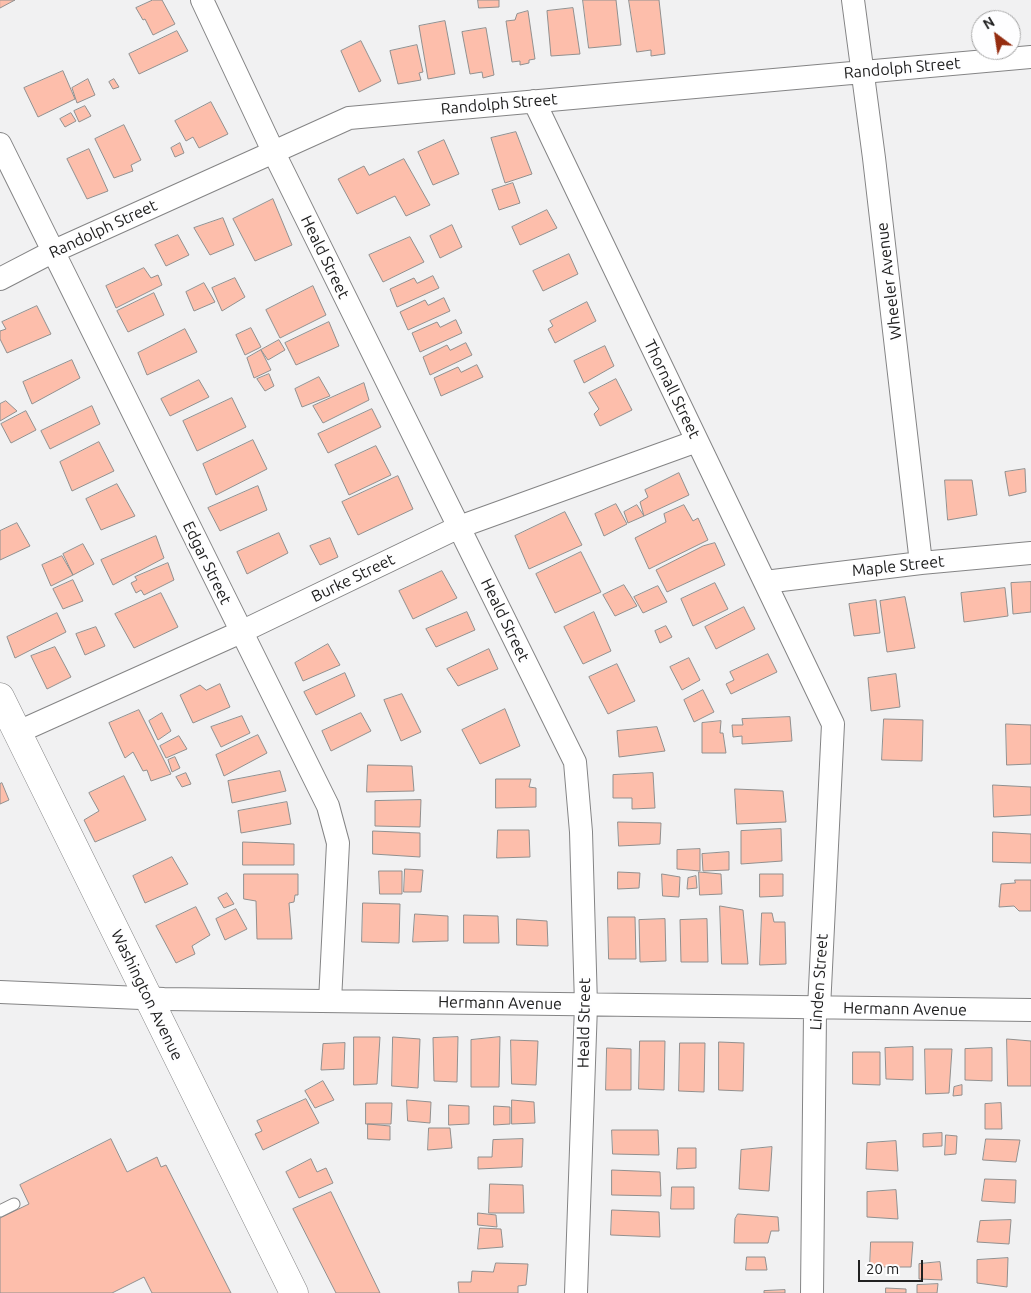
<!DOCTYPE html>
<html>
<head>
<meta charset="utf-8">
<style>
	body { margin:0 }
	#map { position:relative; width:1031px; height:1293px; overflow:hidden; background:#f1f1f2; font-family:Ubuntu,sans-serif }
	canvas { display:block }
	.north { position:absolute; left:971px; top:10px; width:50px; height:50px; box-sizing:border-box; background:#fefeff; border:1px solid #a6a6a6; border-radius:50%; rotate:329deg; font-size:14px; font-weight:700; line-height:20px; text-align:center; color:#212121 }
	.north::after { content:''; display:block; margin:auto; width:18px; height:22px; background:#952d10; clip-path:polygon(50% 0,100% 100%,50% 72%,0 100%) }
	.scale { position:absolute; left:858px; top:1260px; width:65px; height:22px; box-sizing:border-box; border:2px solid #212121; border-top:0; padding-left:6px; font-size:15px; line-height:18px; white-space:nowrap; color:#212121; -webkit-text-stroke:4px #fefeff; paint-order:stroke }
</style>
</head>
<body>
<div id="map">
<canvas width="1031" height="1293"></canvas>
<div class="north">N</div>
<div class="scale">20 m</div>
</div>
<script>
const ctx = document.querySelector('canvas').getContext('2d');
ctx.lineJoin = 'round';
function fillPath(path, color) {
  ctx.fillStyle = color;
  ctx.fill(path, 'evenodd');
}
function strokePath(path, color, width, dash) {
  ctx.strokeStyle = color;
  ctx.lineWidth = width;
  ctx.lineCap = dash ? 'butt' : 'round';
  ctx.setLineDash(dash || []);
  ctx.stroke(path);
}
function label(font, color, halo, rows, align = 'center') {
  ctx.font = font + ' Ubuntu,sans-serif';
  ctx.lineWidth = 5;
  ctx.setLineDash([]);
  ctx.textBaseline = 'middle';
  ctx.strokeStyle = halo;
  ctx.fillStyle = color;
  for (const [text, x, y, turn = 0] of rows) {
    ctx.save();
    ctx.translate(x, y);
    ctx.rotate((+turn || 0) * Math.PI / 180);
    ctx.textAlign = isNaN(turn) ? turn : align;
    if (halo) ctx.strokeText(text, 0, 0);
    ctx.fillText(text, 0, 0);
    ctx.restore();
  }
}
const building = new Path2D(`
	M0,0H15L0,8Z
	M153,0H162L175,24L153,35L145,19L143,20L136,8Z
	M478,0H499V7L479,8Z
	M583,0H616L621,45L589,48Z
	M629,0H659L665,54L651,56V50L637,52Z
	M573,8L580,54L551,56L547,11Z
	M528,11L535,59L529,60V63L520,65V61L512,62L506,21L515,20L517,14Z
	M445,21L455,74L428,79L419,26Z
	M486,28L494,75L483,78L482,72L470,74L462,32Z
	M177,31L188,51L139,74L129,54Z
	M361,41L381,81L359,92L341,51Z
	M417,45L423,72L419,73L421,80L398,84L390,51Z
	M63,71L75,99L38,117L24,88Z
	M88,79L95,95L77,103L72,88Z
	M114,79L119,87L113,89L109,82Z
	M211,102L228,134L199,148L193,137L186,141L175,121Z
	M85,106L91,116L79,122L74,111Z
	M71,113L76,121L65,127L60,119Z
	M124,125L141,160L131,165L133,171L114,178L95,139Z
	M516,132L532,174L505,183L491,138Z
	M444,140L459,174L433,185L418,152Z
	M180,143L184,153L175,157L171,148Z
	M89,149L108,191L87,199L67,159Z
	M404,159L430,205L406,216L395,196L357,214L338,179L364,166L369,175Z
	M513,183L520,203L499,210L492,190Z
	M273,199L292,245L255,261L233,219Z
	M547,210L557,228L520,245L512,227Z
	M223,218L234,245L210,255L194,228Z
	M452,225L462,247L440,258L430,236Z
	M178,235L189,255L166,266L155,245Z
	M410,237L424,262L383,282L369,255Z
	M569,254L578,274L543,291L533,271Z
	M144,268L151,278L158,275L162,285L116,308L106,286Z
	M433,276L439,288L397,307L390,289L414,278L417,283Z
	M235,278L245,297L222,311L212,288Z
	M204,283L215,302L194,311L186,292Z
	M313,286L326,315L280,338L266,310Z
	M154,293L164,315L128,332L117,311Z
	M444,298L450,311L408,330L400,312L425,300L428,305Z
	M587,302L596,321L555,343L548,329L553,326L550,321Z
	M37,306L51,334L7,353L0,339V331L6,329L2,322Z
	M456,320L462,333L420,352L412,333L437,322L440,327Z
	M329,322L339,346L296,365L285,343Z
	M251,328L261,347L245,355L236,335Z
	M185,329L197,352L147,375L138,353Z
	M279,340L285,350L268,360L261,350Z
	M466,343L472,355L430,375L423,357L447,345L450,350Z
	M605,346L614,366L584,383L574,361Z
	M261,350L271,370L254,378L247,358Z
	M72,360L80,378L32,404L23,382Z
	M477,365L483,377L441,396L434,378L458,367L461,372Z
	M269,374L274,386L265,391L257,379Z
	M319,377L330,396L302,407L295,389Z
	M616,379L632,410L600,426L594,414L599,409L589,393Z
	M199,380L209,397L170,416L161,399Z
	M364,383L369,400L323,423L313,406Z
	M232,398L246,427L197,451L183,421Z
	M6,401L17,411L0,421V404Z
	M92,406L100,424L50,449L41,431Z
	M372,409L381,427L328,453L318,434Z
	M26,411L36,430L11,443L1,424Z
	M253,440L267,469L216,495L203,464Z
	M99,442L114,471L72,491L60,462Z
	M376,446L391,475L349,495L335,465Z
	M1025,469L1026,492L1009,496L1005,472Z
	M679,473L689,495L644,516L640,502L648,497L645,490Z
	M398,476L413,509L358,535L342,502Z
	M945,480H972L977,515L948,520Z
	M117,484L135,516L101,530L86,499Z
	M258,486L267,510L220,531L208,508Z
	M616,504L627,524L604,536L595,514Z
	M637,505L644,516L628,523L624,512Z
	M684,505L693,521L698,518L708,540L649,569L635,538L666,522L664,514Z
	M565,512L582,545L529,569L515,536Z
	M17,523L30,546L0,560V531Z
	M279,533L288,553L247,574L237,552Z
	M156,536L164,558L113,585L101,560Z
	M330,538L338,557L320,565L310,546Z
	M715,543L725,565L667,592L656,570L703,546Z
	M83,544L94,564L73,575L63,554Z
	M581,552L601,592L555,613L536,574Z
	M62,556L73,575L51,586L42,565Z
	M168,563L174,580L144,595L141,590L136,593L131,583L137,580L135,577Z
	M442,571L457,598L413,619L399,591Z
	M73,580L83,601L63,609L53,589Z
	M1031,582V612L1013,614L1011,583Z
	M715,583L728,609L693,626L681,599Z
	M624,585L637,606L615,616L603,595Z
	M658,586L667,602L643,613L634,597Z
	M1005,588L1008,616L964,622L961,593Z
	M161,593L178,627L134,648L115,614Z
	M905,597L915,648L887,652L880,601Z
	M876,600L880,633L854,636L849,604Z
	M744,607L755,629L716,649L705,627Z
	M467,612L475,630L436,647L426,629Z
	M594,612L611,651L583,664L564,627Z
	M57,613L66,632L15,658L7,637Z
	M666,626L672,637L660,643L655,631Z
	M96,627L105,646L85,655L76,634Z
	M328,644L340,665L303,681L295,663Z
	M55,647L71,677L47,689L31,656Z
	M489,649L498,669L458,686L447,669Z
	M768,654L777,672L731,694L726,684L734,680L730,672Z
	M689,658L700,680L682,690L670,667Z
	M617,664L635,701L608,714L589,677Z
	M345,673L355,696L316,715L304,692Z
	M896,674L900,707L871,711L868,678Z
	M220,684L230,707L193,723L180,695L200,685L206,690Z
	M703,690L714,712L694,722L684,700Z
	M402,694L421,732L401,741L384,700Z
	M505,709L520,746L480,764L462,730Z
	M139,710L171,774L151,781L147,770L143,771L133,752L125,758L109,723Z
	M162,713L171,731L158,740L149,721Z
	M361,713L371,731L331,751L322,731Z
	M242,716L250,733L221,747L211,727Z
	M790,717L792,741L742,744V736L733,737L732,725H743L742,719Z
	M884,719L923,720L922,761L882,760Z
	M721,721L720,733H723L726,753H702V723Z
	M1006,724L1031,725V764L1007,765Z
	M657,727L665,751L619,757L617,731Z
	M258,735L267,753L224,776L216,755Z
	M179,736L187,749L166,758L160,746Z
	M175,757L180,768L172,772L168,760Z
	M368,765L412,766L414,791L367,792Z
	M280,771L286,791L232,803L228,781Z
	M186,773L191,784L182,787L176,777Z
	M653,773L655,808L632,809V798H613V775Z
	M124,776L146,820L95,842L84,820L99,811L89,793Z
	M496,779H531L529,787L536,788V807L496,808Z
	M2,783L9,800L0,804V784Z
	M993,785L1031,787V815L994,817Z
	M735,789L783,791L786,822L737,824Z
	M421,800L420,827L375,826V801Z
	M287,802L291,824L241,833L238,811Z
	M618,822L661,823L660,844L619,846Z
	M781,829L782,861L741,864V831Z
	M498,830H529L530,857L497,858Z
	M373,831L420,833V857L373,854Z
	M993,832L1031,834V863L993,862Z
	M243,842L294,844V865H243Z
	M700,849V871L677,869V850Z
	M729,852V870L703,871L702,854Z
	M172,857L188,884L145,903L133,876Z
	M405,869L423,870L421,892H404Z
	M379,871H402V894H380Z
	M618,872L640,873L639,888L618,889Z
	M699,872L721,874L722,894L700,895Z
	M244,874H298V895H295L294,902L289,903L292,939H257L256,901L244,899Z
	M662,874L680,877L679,897L663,896Z
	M760,874H783V896L760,897Z
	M696,876L697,888L687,889L688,878Z
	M1015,880H1031V911H1019L1014,906L999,907L1001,884L1015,883Z
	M227,893L234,904L224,908L218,898Z
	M363,903L400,904L399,943L362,942Z
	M720,906L743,910L748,964H722Z
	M196,907L210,935L192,946L195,954L176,963L156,926Z
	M236,909L247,929L225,940L216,919Z
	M762,913H772L774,922H785L786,964L760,965Z
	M415,914L448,916V941L413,942Z
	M464,915L498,916L499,943H464Z
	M608,917H635L636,959H609Z
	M517,919L547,921L548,946L517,945Z
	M665,919L666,961L640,962L639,920Z
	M707,919L708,962H681L680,920Z
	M354,1037H380L377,1084L354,1085Z
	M393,1037L420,1039L418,1088L392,1086Z
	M458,1037L457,1082L434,1081L433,1038Z
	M500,1037L499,1087H471V1040Z
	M1007,1039L1031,1041V1086H1008Z
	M511,1040L538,1041L536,1085L512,1084Z
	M640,1041H665L664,1090L639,1089Z
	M719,1042L744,1043L743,1091L719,1090Z
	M345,1043L344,1069L321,1070L323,1044Z
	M680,1043H705L704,1092L679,1091Z
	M913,1047V1080L886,1079L885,1048Z
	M607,1048L631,1049V1090H606Z
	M992,1048V1081L965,1080V1049Z
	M925,1049H952L949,1093L926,1094Z
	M853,1052H880V1085L853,1084Z
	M323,1081L334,1100L315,1108L305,1091Z
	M962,1085V1095L953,1096L954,1087Z
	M306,1099L319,1123L263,1150L255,1134L262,1131L257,1121Z
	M407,1100L431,1102L430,1123L408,1121Z
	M512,1100L534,1102L535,1123L512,1124Z
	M366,1103H392L391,1124H366Z
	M1001,1103L1002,1129H985V1104Z
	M449,1105L469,1106V1124L449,1125Z
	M494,1106L510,1107V1124L494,1125Z
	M368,1124L390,1126V1140L368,1139Z
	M429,1128H450L452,1148L428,1150Z
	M612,1130H658L659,1155L613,1154Z
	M942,1133V1146L923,1147V1134Z
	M946,1135L957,1136L956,1154L945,1155Z
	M111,1139L127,1172L157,1157L161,1167L166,1165L231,1293H152L144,1277L112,1293H0V1218L29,1204L20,1185Z
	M523,1139L522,1167L478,1169V1157H492L493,1140Z
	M986,1139L1020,1140L1016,1162L983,1160Z
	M896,1141L898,1171L866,1169L867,1143Z
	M772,1147L769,1191L739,1189L741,1150Z
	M678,1148H696V1168L677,1169Z
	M311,1159L317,1172L326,1168L333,1183L299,1198L286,1172Z
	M612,1170L660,1172L661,1196L612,1195Z
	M985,1179L1016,1180L1015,1203L982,1201Z
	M490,1184L523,1185L524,1213H489Z
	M672,1187H694V1209H671Z
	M896,1190L898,1219L867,1217V1192Z
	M331,1192L380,1293H336L293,1209Z
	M612,1210L659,1212L660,1237L611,1235Z
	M478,1213L496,1215L497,1227L478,1225Z
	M738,1214L778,1217L779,1231H771L768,1243H734L735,1219Z
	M1011,1220L1009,1244L977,1242L980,1221Z
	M480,1228L501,1229L503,1247L478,1249Z
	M871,1242H913L911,1267H870Z
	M747,1257H765L767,1270H746Z
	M1008,1258L1007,1287L977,1283V1260Z
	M940,1262L942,1280L919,1279V1264Z
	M496,1263L528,1264L526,1285L518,1286V1293H459L458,1282H471L472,1271L493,1272Z
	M938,1284L937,1293H917V1285Z
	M886,1288L906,1289V1293H886Z
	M785,1290V1293H764V1291Z`);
fillPath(building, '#fdbeab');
strokePath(building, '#91908f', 1);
const service = new Path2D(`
	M0,1211L14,1204`);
const minor = new Path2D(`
	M202,0L273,151L575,762L581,832L586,1005L576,1293
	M853,0L874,158L921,563
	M534,101L833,724L819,1008L815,1013L812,1293
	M0,144L328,806L338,843L330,1001
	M0,279L52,252L349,118L1031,57
	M765,582L921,563L1031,553
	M16,733L241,632L459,527L697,441
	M0,992L164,999L1031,1010`);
const tertiary = new Path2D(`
	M0,697L294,1293`);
strokePath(service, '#848485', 13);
strokePath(minor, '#848485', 24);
strokePath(tertiary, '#848485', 29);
strokePath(service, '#fff', 11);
strokePath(minor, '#fff', 22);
strokePath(tertiary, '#fff', 28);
label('16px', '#212121', '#fefeff', [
	["Randolph Street",902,68,-5],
	["Randolph Street",499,104,-5],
	["Randolph Street",103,229,-25],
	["Heald Street",325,257,64],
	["Wheeler Avenue",889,281,-97],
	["Thornall Street",672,389,64],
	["Edgar Street",207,563,64],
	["Maple Street",898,566,-6],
	["Burke Street",353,578,-26],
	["Heald Street",505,620,64],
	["Linden Street",819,982,-86],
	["Washington Avenue",147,995,64],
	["Hermann Avenue",500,1003,1],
	["Hermann Avenue",905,1009,1],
	["Heald Street",584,1023,-89]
]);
</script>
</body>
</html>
